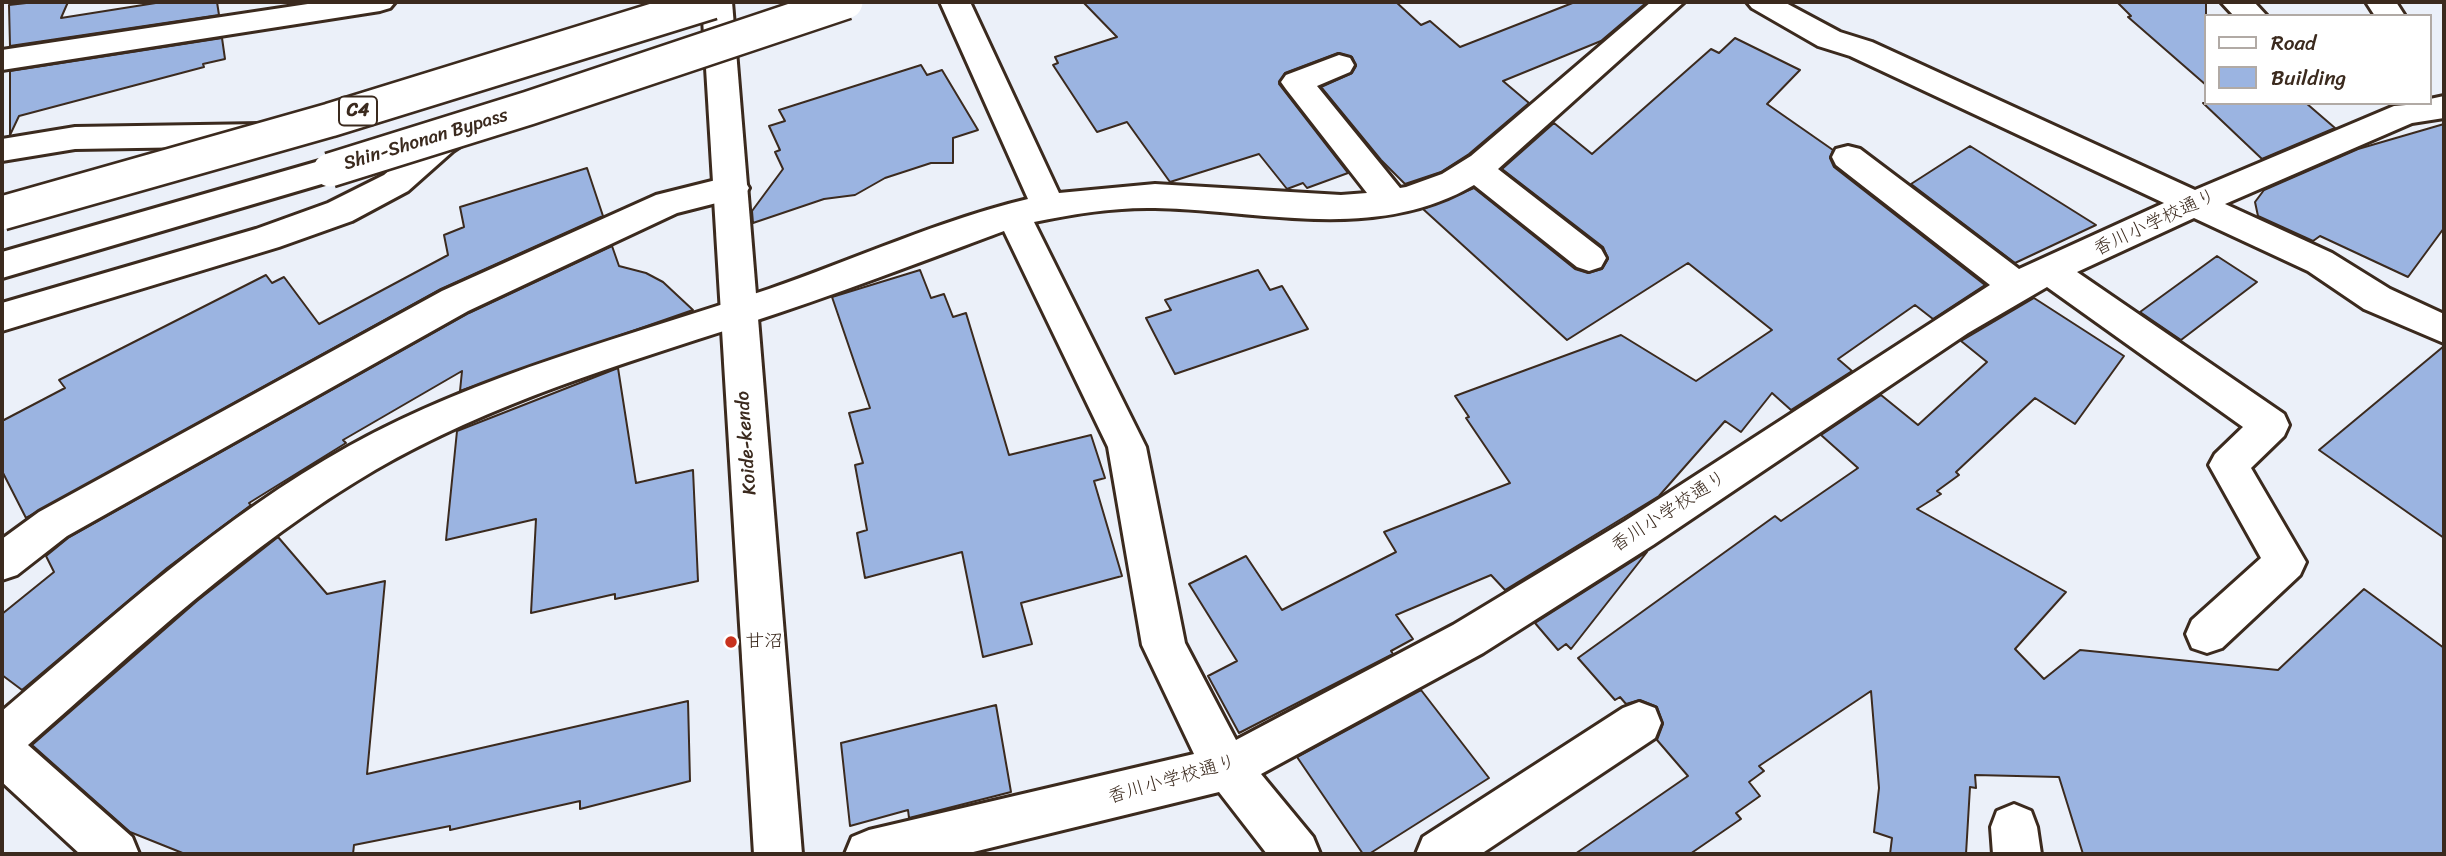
<!DOCTYPE html>
<html>
<head>
<meta charset="utf-8">
<style>
	body { margin:0 }
	#map { position:relative; width:2446px; height:856px; overflow:hidden; background:#ebf0f9; font-family:Sriracha,sans-serif }
	canvas { display:block }
	.frame { position:absolute; inset:0; border:4px solid #3b2a1e; pointer-events:none }
	.legend { position:absolute; left:2204px; top:14px; width:228px; height:91px; box-sizing:border-box; background:#fff; border:2px solid #b1aaa5; margin:0; padding:9px 12px; list-style:none; font-size:21px; color:#3b2a1e }
	.legend li { display:flex; align-items:center; gap:14px; height:35px }
	.legend b { width:35px; border:2px solid #b1aaa5 }
</style>
</head>
<body>
<div id="map">
<canvas width="2446" height="856"></canvas>
<div class="frame"></div>
<ul class="legend">
<li><b style="height:9px;background:#fff"></b>Road</li>
<li><b style="height:19px;background:#9bb4e1"></b>Building</li>
</ul>
</div>
<script>
const ctx = document.querySelector('canvas').getContext('2d');
ctx.lineJoin = 'round';
function fillPath(path, color) {
  ctx.fillStyle = color;
  ctx.fill(path, 'evenodd');
}
function strokePath(path, color, width, dash) {
  ctx.strokeStyle = color;
  ctx.lineWidth = width;
  ctx.lineCap = dash ? 'butt' : 'round';
  ctx.setLineDash(dash || []);
  ctx.stroke(path);
}
function label(font, color, halo, rows, align = 'center') {
  ctx.font = font + ' Sriracha,"Klee One",sans-serif';
  ctx.lineWidth = 6;
  ctx.setLineDash([]);
  ctx.textBaseline = 'middle';
  ctx.strokeStyle = halo;
  ctx.fillStyle = color;
  for (const [text, x, y, turn = 0] of rows) {
    ctx.save();
    ctx.translate(x, y);
    ctx.rotate((+turn || 0) * Math.PI / 180);
    ctx.textAlign = isNaN(turn) ? turn : align;
    if (halo) ctx.strokeText(text, 0, 0);
    ctx.fillText(text, 0, 0);
    ctx.restore();
  }
}
const building = new Path2D(`
	M35,2H68L61,18L162,2H217L219,15L10,46L9,5Z
	M1083,2H1396L1421,25L1430,21L1460,47L1575,2H1647L1601,41L1503,81L1529,103L1469,154L1441,172L1405,184L1381,160L1321,87L1352,73L1356,66L1352,57L1338,53L1285,73L1279,84L1348,173L1307,188L1303,183L1287,189L1259,154L1170,182L1127,122L1097,132L1053,65L1058,63L1055,57L1117,37Z
	M2117,2H2206V85L2128,17L2131,16Z
	M222,38L225,59L203,64L204,67L19,116L10,135V71Z
	M1735,38L1800,70L1767,104L1833,150L1830,158L1834,167L1985,285L1933,319L1915,305L1838,359L1852,371L1791,410L1772,393L1741,432L1725,421L1659,496L1505,590L1491,575L1396,615L1413,639L1391,651L1393,654L1239,733L1208,676L1237,661L1189,584L1246,556L1282,610L1396,552L1384,532L1510,483L1466,418L1469,417L1455,396L1621,335L1696,381L1772,330L1688,263L1567,340L1423,209L1474,188L1575,269L1588,273L1602,269L1608,259L1603,247L1502,169L1554,123L1592,154L1711,49L1719,53Z
	M921,65L927,75L942,70L978,130L953,138V163H931L885,178L855,195L824,199L753,223L752,211L783,169L775,152L780,150L769,126L785,121L779,110Z
	M2203,103H2306L2335,128L2262,159Z
	M2444,124V228L2408,277L2320,236L2313,241L2258,216L2255,202L2264,190L2358,149Z
	M1970,146L2096,225L2015,263L1911,184Z
	M587,168L603,216L441,289L26,518L2,471V421L65,388L59,380L266,275L272,283L284,277L319,324L448,255L444,235L464,227L460,207Z
	M612,246L619,266L646,273L663,282L693,310L460,391L462,371L343,440L346,443L249,503L251,505L167,568L22,690L2,675V614L54,572L46,556L68,538L469,313Z
	M2217,256L2257,282L2181,340L2140,312Z
	M920,270L931,298L944,294L953,317L966,313L1009,455L1091,435L1105,478L1094,481L1122,576L1021,603L1032,644L983,657L962,552L865,578L857,533L867,530L855,465L863,463L849,413L870,408L832,297Z
	M1258,270L1270,290L1282,286L1308,329L1175,374L1146,318L1171,310L1165,300Z
	M2034,298L2124,356L2075,424L2035,398L1956,472L1959,475L1937,491L1941,494L1917,509L2066,592L2015,649L2044,679L2080,650L2278,670L2364,589L2444,648V854H2083L2059,777L1975,775L1976,788L1970,787L1966,854H1890L1892,838L1874,832L1879,788L1871,691L1759,766L1764,771L1749,782L1760,796L1736,813L1741,819L1690,854H1575L1688,776L1657,740L1663,724L1657,707L1640,700L1626,704L1620,697L1615,700L1578,658L1775,516L1781,521L1858,468L1821,435L1881,395L1918,425L1987,362L1961,341Z
	M2444,346V538L2319,450Z
	M618,368L636,483L693,470L698,581L615,599V594L531,613L536,519L446,540L457,431Z
	M278,537L327,594L385,581L367,774L688,701L690,781L580,809V801L450,830V826L354,845L353,854H185L130,832L32,745L197,601Z
	M1647,552L1571,649L1566,644L1558,650L1535,623Z
	M1421,690L1489,778L1369,854H1363L1297,757Z
	M996,705L1011,792L909,818L908,810L850,826L841,743Z`);
fillPath(building, '#9bb4e1');
strokePath(building, '#3b2a1e', 2);
const minor = new Path2D(`
	M321,2H395L390,8L380,11L2,70V50Z
	M940,2H970L1059,193L1155,184L1341,195L1367,193L1286,89L1281,82L1286,75L1339,55L1350,58L1354,65L1350,72L1317,86L1400,188L1406,187L1442,174L1471,156L1651,2H1684L1498,169L1601,249L1606,258L1601,267L1589,271L1577,267L1474,185C1376,243 1261,210 1155,208C1114,207 1074,214 1034,222L1146,447L1185,643L1236,740L1453,625L1625,521L1990,285L1836,165L1832,157L1836,149L1848,146L1860,149L2019,269L2164,203L1850,56L1818,46L1752,8L1747,2H1784L1840,32L1872,42L2195,190L2394,106L2430,103V99L2444,96V118L2412,123L2225,204L2332,253L2390,289L2444,314V343L2364,309L2308,271L2194,218L2077,272L2284,414L2289,425L2284,436L2251,468L2306,562L2300,575L2222,648L2207,653L2192,648L2186,634L2192,620L2261,558L2209,465L2215,454L2243,427L2047,287L1968,333L1653,545L1483,653L1261,774L1313,837L1320,854H1267L1219,792L965,854H845L852,837L869,830L1194,754L1142,645L1108,447L1004,231C918,263 832,296 745,324C619,365 490,403 375,470C247,545 139,648 28,745L132,837L139,854H80L2,782V711C113,617 221,517 349,446C481,373 627,337 769,289C853,260 943,219 1028,199Z
	M2221,2H2254L2267,16H2234Z
	M2366,2H2396L2405,16H2375Z
	M466,116L477,119L482,127L477,135L453,151L408,191L352,221L279,247L2,331V303L256,229L328,203L384,175L431,135L455,119Z
	M261,124L272,127L277,135L272,143L261,146L75,149L2,161V139L75,127Z
	M732,176L744,180L749,188L744,196L677,213L468,311L67,536L17,575L2,580V539L39,512L442,291L656,195Z
	M1639,702L1655,708L1661,723L1655,738L1481,854H1416L1423,837L1623,708Z
	M2014,804L2031,811L2037,827L2041,854H1993L1991,827L1997,811Z`);
const major = new Path2D(`
	M702,2H732L802,854H754Z`);
const highway = new Path2D(`
	M330,158L342,162L347,170L342,178L2,278V252Z`);
strokePath(minor, '#3b2a1e', 6);
strokePath(major, '#3b2a1e', 6);
strokePath(highway, '#3b2a1e', 6);
fillPath(minor, '#fff');
fillPath(major, '#fff');
fillPath(highway, '#fff');
const highwayBridge = new Path2D(`
	M330,170L529,108L846,2
	M2,213L330,120L712,2`);
strokePath(highwayBridge, '#3b2a1e', 38, []);
strokePath(highwayBridge, '#fff', 33);
for (const [x, y, r, color] of [
	[731,642,7,"#c8321e"]
]) {
  const dot = new Path2D();
  dot.arc(x, y, r, 0, 2 * Math.PI);
  ctx.fillStyle = color;
  ctx.fill(dot);
  strokePath(dot, '#fff', 2.5);
}
for (const [x, y, w] of [
	[358,111,38]
]) {
  const box = new Path2D();
  box.roundRect(x - w / 2, y - 14.5, w, 29, 5);
  ctx.fillStyle = '#fff';
  ctx.fill(box);
  strokePath(box, '#3b2a1e', 2);
}
label('bold 18px', '#3b2a1e', null, [
	["C4",358,111]
]);
label('19px', '#3b2a1e', '#fff', [
	["Shin-Shonan Bypass",426,140,-17],
	["香川小学校通り",2155,223,-25],
	["Koide-kendo",747,443,-94],
	["香川小学校通り",1669,512,-33],
	["香川小学校通り",1172,780,-16]
]);
label('19px', '#3b2a1e', '#fff', [
	["甘沼",745,642]
], 'left');
</script>
</body>
</html>
